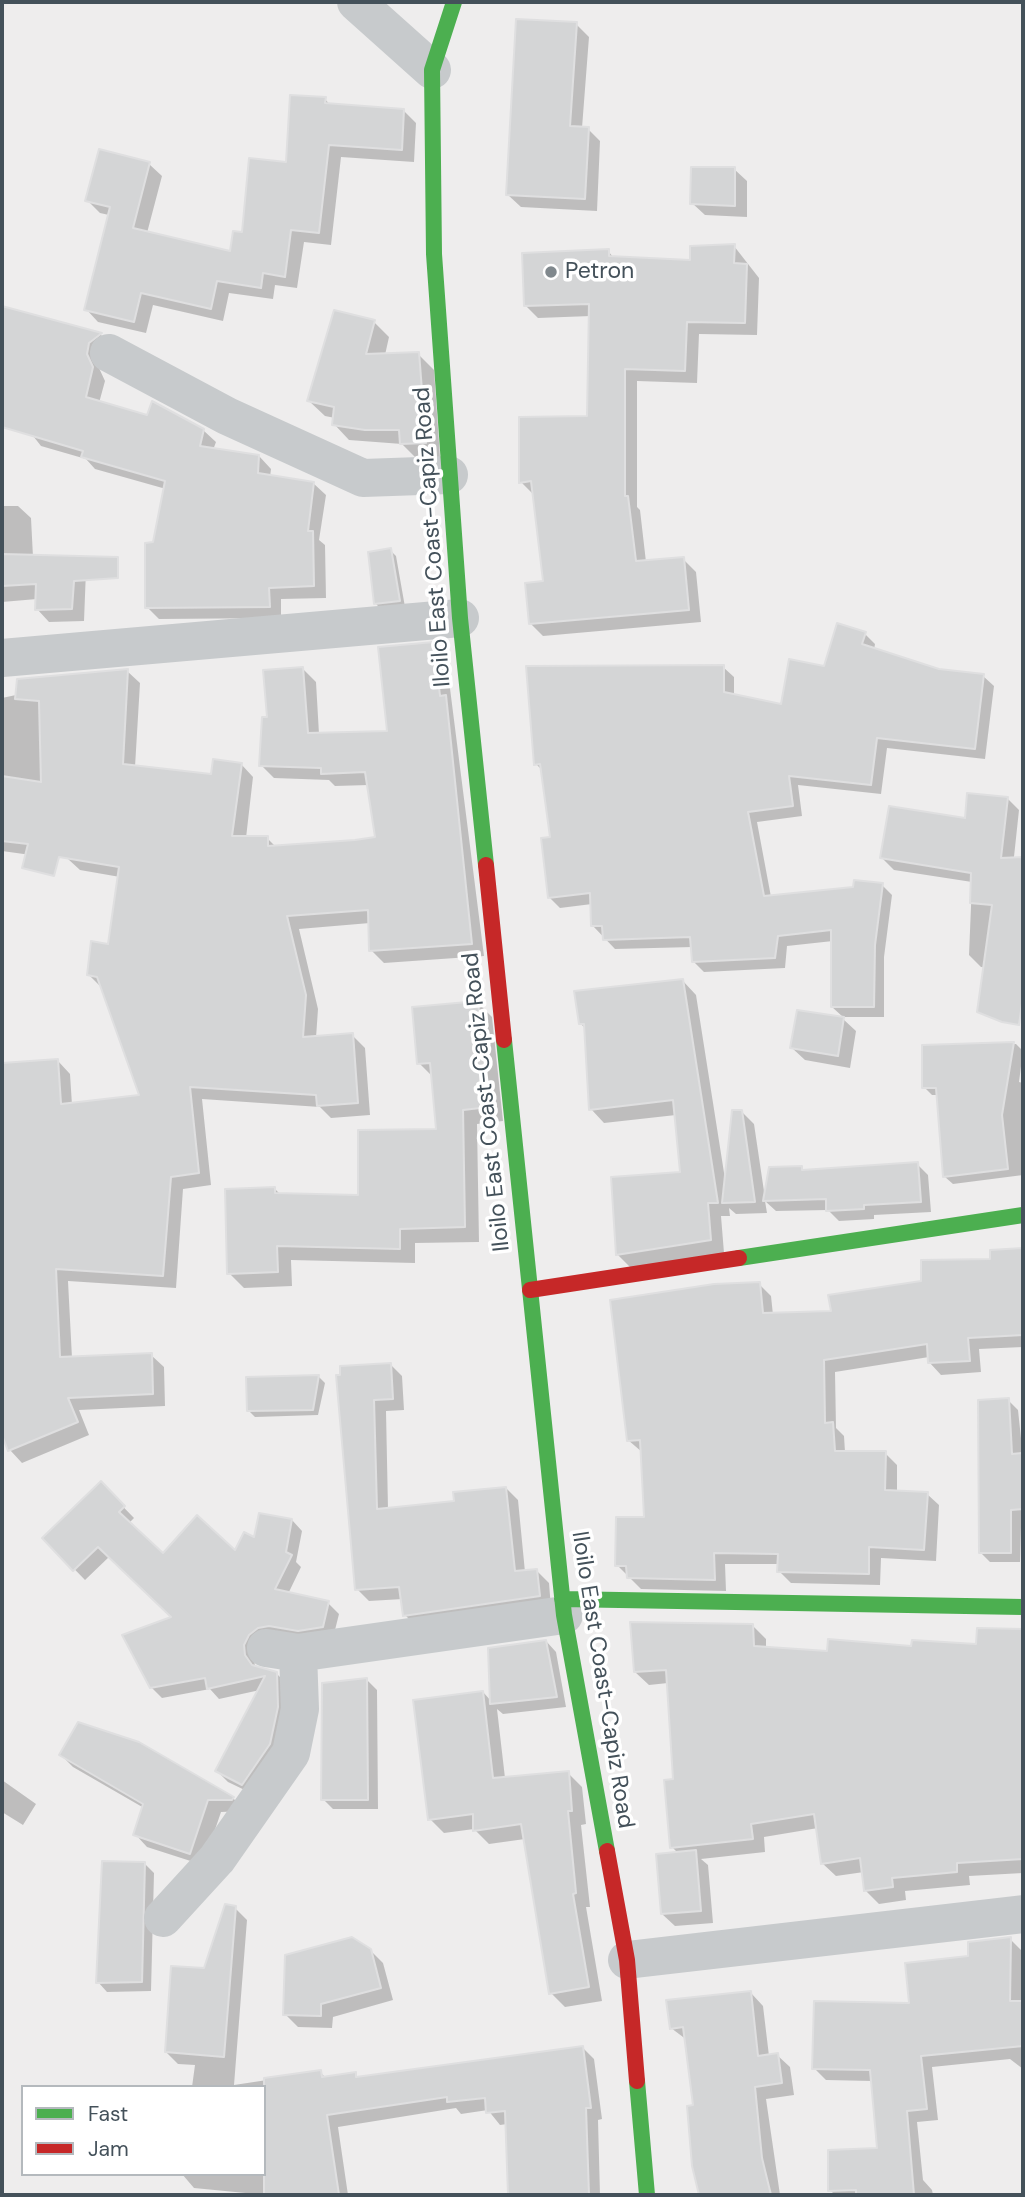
<!DOCTYPE html>
<html>
<head>
<meta charset="utf-8">
<style>
	body { margin:0 }
	#map { position:relative; width:1025px; height:2197px; overflow:hidden; background:#eeeded; font-family:"DM Sans",sans-serif }
	canvas { display:block }
	.frame { position:absolute; inset:0; border:4px solid #44515a; pointer-events:none }
	.legend { position:absolute; left:21px; top:2085px; width:245px; height:91px; box-sizing:border-box; background:#fff; border:2px solid #b4b9bd; margin:0; padding:9px 12px; list-style:none; font-size:21px; color:#44515a }
	.legend li { display:flex; align-items:center; gap:14px; height:35px }
	.legend b { width:35px; border:2px solid #b4b9bd }
</style>
</head>
<body>
<div id="map">
<canvas width="1025" height="2197"></canvas>
<div class="frame"></div>
<ul class="legend">
<li><b style="height:9px;background:#4caf50"></b>Fast</li>
<li><b style="height:9px;background:#c62828"></b>Jam</li>
</ul>
</div>
<script>
const ctx = document.querySelector('canvas').getContext('2d');
ctx.lineJoin = 'round';
function fillPath(path, color) {
  ctx.fillStyle = color;
  ctx.fill(path, 'evenodd');
}
function strokePath(path, color, width, dash) {
  ctx.strokeStyle = color;
  ctx.lineWidth = width;
  ctx.lineCap = dash ? 'butt' : 'round';
  ctx.setLineDash(dash || []);
  ctx.stroke(path);
}
function label(font, color, halo, rows, align = 'center') {
  ctx.font = font + ' "DM Sans",sans-serif';
  ctx.lineWidth = 7;
  ctx.setLineDash([]);
  ctx.textBaseline = 'middle';
  ctx.strokeStyle = halo;
  ctx.fillStyle = color;
  for (const [text, x, y, turn = 0] of rows) {
    ctx.save();
    ctx.translate(x, y);
    ctx.rotate((+turn || 0) * Math.PI / 180);
    ctx.textAlign = isNaN(turn) ? turn : align;
    if (halo) ctx.strokeText(text, 0, 0);
    ctx.fillText(text, 0, 0);
    ctx.restore();
  }
}
fillPath(new Path2D(`
	M576,24L589,37L582,128L588,129L600,141L597,211L521,207L508,195Z
	M325,99L331,106L404,111L416,123L414,162L341,157L331,245L304,242L297,288L275,285L273,299L229,293L223,321L153,305L146,333L98,322L86,309L109,215L100,213L87,200L149,164L162,176L147,233L231,253Z
	M734,169L747,181V217L705,215L692,203Z
	M734,246L759,278L757,335L699,334L697,383L637,381V507L640,510L646,562L683,559L696,572L701,622L543,636L530,623L545,583L534,495L521,482L588,418L591,316L538,318L525,305L608,251L614,258L692,262Z
	M2,306L101,335L112,346L99,368L105,381L99,403L203,430L216,442L213,450L259,456L271,469L270,477L313,483L326,495L319,540L325,545L326,598L281,599V618L159,619L147,607L154,544L166,489L95,469L86,459L41,446L30,432L2,426Z
	M374,322L389,337L385,355L418,354L434,370L440,458L417,459L402,444L349,440L334,424L335,418L325,416L309,401Z
	M2,506H18L31,518L33,557L86,570L84,621L49,622L37,609V599L2,602Z
	M390,550L396,556L405,607L381,609L375,603Z
	M865,634L875,644L874,650L939,671L983,676L994,686L985,759L887,748L881,794L798,785L802,816L757,822L771,897L882,885L892,895L884,957V1017H843L832,1007L833,941L787,946L785,968L704,972L694,962L693,947L615,949L593,926L592,904L560,908L549,897L552,838L542,770L536,764L723,667L734,677V696L782,706Z
	M433,644L446,657L484,956L384,963L371,950L370,923L299,929L318,1009L316,1038L352,1035L365,1048L370,1115L331,1118L320,1107L202,1099L211,1185L183,1189L176,1288L68,1281L72,1358L151,1355L164,1367L165,1406L79,1410L89,1435L22,1463L10,1450L2,1429V1065L58,1061L70,1074L72,1105L142,1097L101,987L89,975L110,946L120,877L80,870L68,859L96,846L38,856L2,851V698L127,671L140,683L135,767L212,776L241,764L253,777L246,838H267L277,848L377,838L369,785L335,786L329,780L274,778L261,765L269,719L303,669L316,682L319,734L389,732Z
	M1007,798L1019,810L1002,969L981,967L969,955L972,882L894,870L882,858Z
	M683,981L696,995L725,1179L742,1112L754,1124L765,1198L801,1167L806,1172L917,1164L928,1175L931,1212L874,1215V1219L839,1221L828,1210L776,1211L765,1201L767,1213L736,1214L729,1208L730,1216H721L724,1253L631,1268L617,1254L682,1174L676,1115L604,1123L591,1109L586,1029L581,1024Z
	M477,1002L492,1017L503,1121L477,1124L479,1242L415,1243V1263L291,1260L292,1286L244,1288L229,1273L275,1189L281,1195L360,1197L438,1131L433,1077L419,1063Z
	M843,1019L856,1031L850,1068L805,1060L792,1048Z
	M1016,1044L1023,1051L1019,1082L1023,1083V1175L953,1184L945,1177L938,1095H932L924,1087V1047Z
	M1023,1250V1347L979,1349L981,1372L941,1375L930,1363L929,1357L835,1372L836,1428L844,1436L845,1452L885,1453L897,1465V1492L927,1494L939,1505L936,1561L881,1558L880,1585L791,1583L779,1571V1564H725L726,1591L641,1589L617,1565L646,1519L642,1452L628,1440L759,1284L771,1296L773,1315L833,1313L992,1261V1251Z
	M390,1364L402,1376L404,1410L386,1411L388,1509L456,1503L506,1488L518,1500L525,1572L537,1571L549,1583L551,1608L417,1627L405,1615L403,1599L369,1601L357,1589L338,1377Z
	M319,1377L325,1383L318,1415L255,1417L249,1411L248,1379Z
	M1008,1400L1018,1410L1023,1457L1020,1562H990L980,1552Z
	M101,1484L134,1518L129,1523L163,1556L235,1553L292,1520L302,1531L296,1562L301,1567L288,1594L328,1603L339,1614L333,1638L254,1657L255,1667L276,1673L287,1684L288,1719L253,1794L228,1782L217,1771L260,1690L219,1699L210,1689L162,1698L151,1687L174,1617L110,1556L85,1580L44,1538Z
	M753,1626L766,1639V1649L829,1653L978,1646L979,1630L1023,1631V1873L969,1876L970,1885L905,1891L906,1900L879,1904L866,1891L864,1872L836,1876L822,1863L818,1828L764,1837L765,1852L701,1859L708,1865L713,1923L675,1926L662,1914L679,1854L672,1847L675,1781L668,1683L649,1685L635,1672Z
	M546,1641L556,1652L566,1707L503,1714L497,1709L505,1778L568,1773L582,1787L586,1824L581,1825L590,1907H586L602,2001L565,2007L551,1993L525,1839L489,1844L474,1829L444,1833L430,1819L483,1692L492,1702Z
	M367,1680L377,1690L378,1809H333L323,1799Z
	M61,1755L233,1798L245,1811L221,1812L203,1865L147,1847L135,1834L144,1808L73,1767Z
	M2,1780L36,1804L23,1825L2,1812Z
	M145,1864L154,1873L151,1991L107,1992L98,1982Z
	M235,1908L247,1920L234,2085L320,2072L327,2079L355,2074L360,2079L582,2047L594,2059L602,2119L598,2120L600,2195H510L507,2124L500,2125L488,2110L461,2114L456,2108L338,2127L348,2195H266L194,2188L182,2174H264V2087H192L195,2065L178,2064L166,2052Z
	M1010,1939L1022,1951L1023,2069L1010,2059L932,2067L938,2120L917,2122L923,2180L932,2190L933,2195H835L830,2190L879,2150L872,2081L826,2080L814,2068L910,2005L970,1958Z
	M370,1950L383,1963L393,2000L333,2017L332,2028L298,2027L285,2014Z
	M751,1993L763,2006L769,2056L777,2055L790,2067L794,2095L766,2099L780,2195H701L694,2166L695,2107L687,2040L671,2028Z`), '#0003');
const building = new Path2D(`
	M516,19L577,22L570,126L589,127L585,199L506,195Z
	M290,95L326,97L325,103L404,109L402,150L329,145L319,233L291,230L285,277L263,273L261,288L217,281L211,309L141,293L134,322L84,310L110,207L85,201L99,149L150,162L133,228L230,251L233,231L242,232L249,158L286,162Z
	M691,167H735V206L690,204Z
	M735,244L734,263L747,264L745,323L687,322L685,371L625,369V496H628L636,561L684,557L689,610L529,624L525,583L543,581L531,481L519,483V417L587,416L589,304L524,306L522,253L609,249V256L690,260V246Z
	M2,306L102,333L89,343L87,354L93,367L86,397L147,415L152,401L204,429L200,446L259,455L258,473L314,482L308,531H313L314,586L269,588L270,607L145,608V543L153,542L165,481L81,457L83,451L2,427Z
	M334,310L375,320L366,354L419,352L426,443L400,444L399,430H365L332,425L334,407L307,401Z
	M391,548L400,601L374,604L368,552Z
	M2,554L118,557V578L74,581L72,609L35,610L36,584L2,586Z
	M837,623L866,632L862,644L939,669L984,674L975,749L877,738L871,785L789,776L793,806L748,812L764,896L853,887L854,880L883,883L875,945L874,1007H831V930L778,936L775,958L692,962L690,937L603,940L602,926H591L590,893L548,898L541,838L550,837L540,764L534,765L526,666L724,665V692L781,704L789,659L824,666Z
	M434,642L440,696L446,695L472,944L369,951L368,910L287,916L306,995L303,1037L353,1033L358,1103L317,1106L316,1095L190,1087L199,1173L171,1177L163,1276L56,1269L60,1357L152,1353L153,1394L68,1398L78,1422L8,1451L2,1435V1063L58,1059L61,1104L139,1095L97,977L87,975L91,941L108,944L119,867L59,857L54,876L22,868L28,844L2,841V776L41,782L39,701L15,699L17,679L128,669L123,764L211,774L213,759L242,763L232,836H268V846L355,840L375,837L365,772L321,774V768L259,766L262,717H267L263,670L303,667L308,733L387,731L378,647Z
	M967,793L1008,797L1001,858L1023,857V996L1019,1025L1002,1022L977,1012L992,905L970,903L971,873L880,858L889,806L965,818Z
	M683,979L718,1203H708L711,1240L616,1255L611,1177L680,1172L673,1100L589,1110L584,1024H579L574,991Z
	M478,1001L489,1107L463,1110L465,1227L400,1229V1249L277,1246L278,1272L227,1274L225,1189L275,1187V1193L358,1195V1130L436,1129L430,1063L417,1064L412,1007Z
	M797,1010L844,1017L838,1056L790,1048Z
	M1014,1042L1002,1115L1008,1169L943,1177L936,1088H922V1045Z
	M732,1110H742L755,1202L722,1203Z
	M918,1162L921,1202L864,1205V1209L826,1211V1199L763,1201L769,1167L802,1166V1170Z
	M1023,1248V1335L968,1338L970,1361L928,1363L927,1344L824,1360L825,1423L833,1422L835,1451H886L885,1490L928,1492L924,1550L869,1547V1574L777,1572L778,1554L714,1553L715,1580L627,1578L626,1566H615L616,1517H644L640,1440L627,1441L610,1300L714,1284L760,1282L763,1313L831,1311L828,1295L921,1281V1260L990,1259V1250Z
	M391,1363L393,1399L374,1400L377,1509L454,1501L453,1492L506,1487L515,1571L537,1569L540,1596L403,1616L399,1587L355,1590L336,1375H340V1366Z
	M319,1375L313,1410L247,1411L246,1377Z
	M1009,1398L1012,1454L1022,1453L1023,1509L1011,1510V1553H979L978,1400Z
	M101,1481L125,1506L119,1512L163,1553L197,1515L235,1550L244,1532L254,1537L259,1513L292,1519L286,1552L292,1555L275,1589L329,1601L323,1627L298,1631L269,1626L258,1628L249,1635L244,1645L245,1655L252,1665L277,1672L278,1707L270,1744L242,1785L215,1771L265,1676L207,1689L205,1678L150,1688L122,1635L171,1617L98,1547L73,1571L42,1538Z
	M630,1622L753,1624L754,1646L827,1651L828,1639L911,1646L912,1640L976,1644L977,1628L1023,1629V1859L957,1863V1872L892,1878L893,1887L864,1891L860,1858L821,1864L814,1814L751,1824L753,1839L670,1848L664,1780L673,1779L666,1670L634,1672Z
	M546,1640L557,1697L490,1704L488,1648Z
	M367,1678L368,1800H321L322,1683Z
	M483,1691L493,1778L569,1771L572,1811H568L576,1893L573,1894L589,1987L549,1994L521,1824L473,1831V1814L428,1820L413,1700Z
	M78,1722L139,1742L234,1797L232,1800H208L190,1854L133,1835L143,1804L59,1755Z
	M696,1850L701,1911L661,1914L656,1854Z
	M102,1861L145,1862L142,1982L96,1983Z
	M225,1904L236,1906L224,2057L165,2052L171,1966L204,1968Z
	M352,1937L371,1949L381,1988L321,2004V2016L283,2015L285,1955Z
	M1011,1937L1010,2001H1023V2046L921,2056L927,2109L907,2111L914,2195H856V2190L828,2191V2150L877,2148L870,2070L812,2069L814,2001L909,2003L905,1963L968,1956V1942Z
	M751,1991L758,2056L778,2053L782,2083L755,2087L762,2158L771,2195H699L692,2166L687,2106L693,2105L683,2027L670,2029L666,2000Z
	M583,2046L591,2108H586L589,2195H508L505,2111L486,2113L485,2098L447,2102V2097L327,2115L339,2195H264V2078L321,2070L322,2077L356,2072V2077Z`);
fillPath(building, '#d4d5d6');
strokePath(building, '#dfdfe0', 2);
strokePath(new Path2D(`
	M356,2L432,70
	M109,353L227,416L363,478L449,475
	M2,658L460,618
	M266,1648L298,1653L564,1615
	M163,1918L217,1859L291,1753L300,1709L298,1653
	M627,1960L1023,1914`), '#c7cacc', 38);
strokePath(new Path2D(`
	M454,2L432,70L434,254L460,618L486,865
	M504,1040L564,1615L607,1851
	M739,1258L1023,1215
	M562,1599L1023,1607
	M637,2081L647,2195`), '#4caf50', 16);
strokePath(new Path2D(`
	M486,865L504,1040
	M530,1290L739,1258
	M607,1851L627,1960L637,2081`), '#c62828', 16);
for (const [x, y, r, color] of [
	[551,272,7,"#80888d"]
]) {
  const dot = new Path2D();
  dot.arc(x, y, r, 0, 2 * Math.PI);
  ctx.fillStyle = color;
  ctx.fill(dot);
  strokePath(dot, '#fff', 2.5);
}
label('23px', '#44515a', '#fff', [
	["Petron",565,272]
], 'left');
label('23px', '#44515a', '#fff', [
	["Iloilo East Coast-Capiz Road",433,537,-94],
	["Iloilo East Coast-Capiz Road",487,1102,-96],
	["Iloilo East Coast-Capiz Road",602,1680,81]
]);
</script>
</body>
</html>
